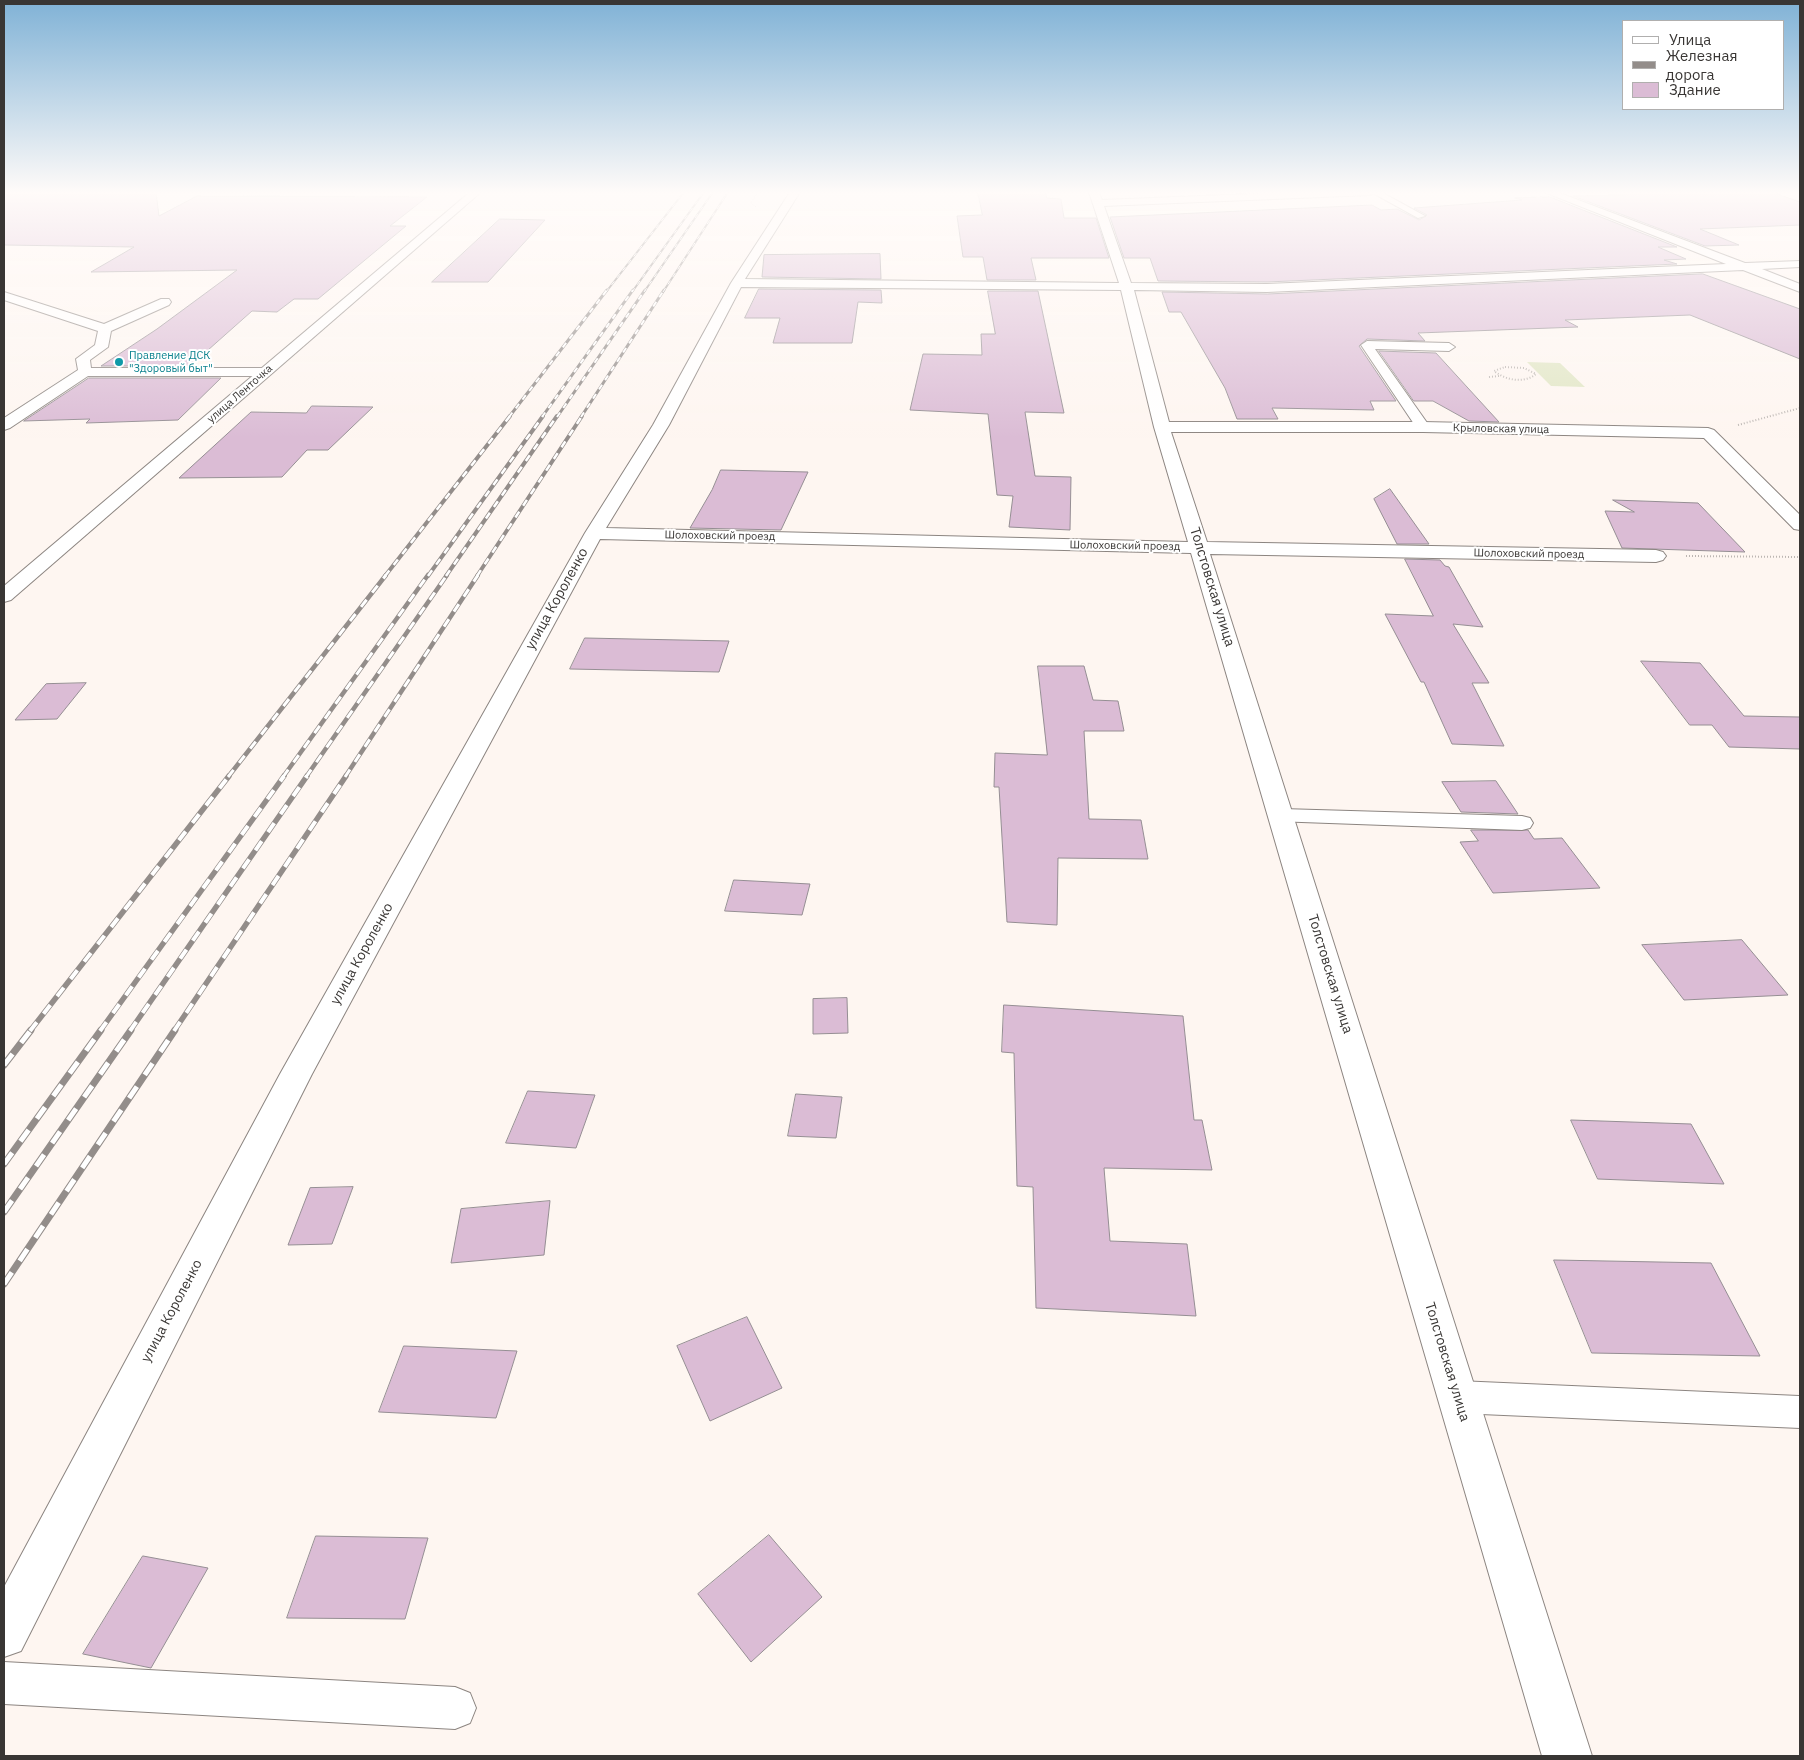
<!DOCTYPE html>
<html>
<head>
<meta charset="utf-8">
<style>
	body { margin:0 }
	#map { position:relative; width:1804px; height:1760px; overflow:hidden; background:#fef6f1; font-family:"IBM Plex Sans",sans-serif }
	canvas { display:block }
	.frame { position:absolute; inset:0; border:5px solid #393634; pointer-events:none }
	.legend { position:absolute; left:1622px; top:20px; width:162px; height:90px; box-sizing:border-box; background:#fff; border:1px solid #b0afae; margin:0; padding:6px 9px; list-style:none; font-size:15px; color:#393634 }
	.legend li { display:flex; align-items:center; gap:10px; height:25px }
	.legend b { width:25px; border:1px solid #b0afae }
</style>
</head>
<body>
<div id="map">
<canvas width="1804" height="1760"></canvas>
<div class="frame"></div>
<ul class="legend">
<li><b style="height:6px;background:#fff"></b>Улица</li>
<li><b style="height:6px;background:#938d8a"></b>Железная дорога</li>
<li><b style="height:14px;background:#dbbcd5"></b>Здание</li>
</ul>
</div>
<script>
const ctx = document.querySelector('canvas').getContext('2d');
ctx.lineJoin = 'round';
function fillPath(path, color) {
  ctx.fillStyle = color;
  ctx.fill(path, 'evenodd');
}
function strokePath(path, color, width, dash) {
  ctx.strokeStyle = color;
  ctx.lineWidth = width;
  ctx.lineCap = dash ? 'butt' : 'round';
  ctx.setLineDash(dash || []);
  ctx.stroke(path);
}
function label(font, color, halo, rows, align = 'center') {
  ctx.font = font + ' "IBM Plex Sans",sans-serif';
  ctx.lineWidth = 4;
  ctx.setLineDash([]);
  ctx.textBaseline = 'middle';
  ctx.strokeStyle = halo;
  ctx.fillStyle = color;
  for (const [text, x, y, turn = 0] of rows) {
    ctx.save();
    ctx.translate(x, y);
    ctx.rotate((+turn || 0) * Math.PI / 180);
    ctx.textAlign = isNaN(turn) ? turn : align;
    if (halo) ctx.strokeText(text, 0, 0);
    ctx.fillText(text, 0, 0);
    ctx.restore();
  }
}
fillPath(new Path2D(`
	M1527,362L1560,363L1585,387L1551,386Z`), '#e1e6c5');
const building = new Path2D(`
	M4,192H156L159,216L197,196L427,197L390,226H406L318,299H294L277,312L252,311L190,366H101L157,329L237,270L91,272L134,247L4,245Z
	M978,192H1045L1047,198L1061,199L1064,218H1096L1109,258H1031L1036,280H987L983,257H963L957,216L982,215Z
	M1625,192H1772L1800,202V225L1700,229L1739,245L1705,246L1573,196L1624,195Z
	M1550,197L1677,247H1658L1686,259L1664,260L1677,264L1267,282L1158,281L1150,258H1124L1110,217L1372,205L1381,210L1397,209L1419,220L1427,215L1414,208L1522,200L1515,198Z
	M500,219L545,220L488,282H432Z
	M880,254L881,279L762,277L764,255Z
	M1703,274L1800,309V359L1690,315L1565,320L1578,327L1418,333L1425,341L1367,339L1359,346L1396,401H1370L1374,410L1272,408L1278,419H1237L1225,388L1181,312H1169L1162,292L1267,294Z
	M759,289L881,290L882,303L858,302L852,343H773L780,318H745Z
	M988,291H1038L1064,413L1025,412L1035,476L1071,477L1070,530L1009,527L1013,496L997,495L988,414L910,410L923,354L982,355L981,334H995Z
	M1379,351L1436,353L1499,422L1469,421L1433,401H1414Z
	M89,378H221L178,420L86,423L90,419L24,421Z
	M312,406L373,407L328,450H307L282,477L179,478L251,412L306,413Z
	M721,470L808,472L781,530L690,528L712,490Z
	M1390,489L1429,544H1397L1374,499Z
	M1613,500L1698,503L1745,552L1622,548L1605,511L1634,512Z
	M1405,559L1440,560L1445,566L1449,567L1483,627L1453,624L1489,683H1472L1504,746L1452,744L1424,682H1421L1385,614L1433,616Z
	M585,638L729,641L719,672L570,669Z
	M1641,661L1700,663L1744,716L1800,717V749L1729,747L1712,725H1690Z
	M1038,666H1084L1093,700L1118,701L1124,731H1084L1089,819L1141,820L1148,859L1058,858L1057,925L1007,922L999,787H994L995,753L1047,755Z
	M86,683L57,719L15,720L46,684Z
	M1496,781L1518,814L1461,812L1442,782Z
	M1471,830H1528L1534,839L1562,838L1600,888L1493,893L1460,842L1478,841Z
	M734,880L810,884L802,915L725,911Z
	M1742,940L1788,995L1684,1000L1642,945Z
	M847,998L848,1033L813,1034V999Z
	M1004,1005L1183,1016L1194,1120H1202L1212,1170L1104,1168L1110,1241L1187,1244L1196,1316L1036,1308L1033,1187L1017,1186L1014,1053L1002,1052Z
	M528,1091L595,1095L576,1148L506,1143Z
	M796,1094L842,1097L836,1138L788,1136Z
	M1571,1120L1691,1124L1724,1184L1598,1179Z
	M353,1187L332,1244L288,1245L310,1188Z
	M550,1201L544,1255L451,1263L461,1209Z
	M1554,1260L1711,1263L1760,1356L1592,1353Z
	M747,1317L782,1388L710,1421L677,1346Z
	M404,1346L517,1351L496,1418L379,1412Z
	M769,1535L822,1597L751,1662L698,1594Z
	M316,1536L428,1538L405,1619L287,1618Z
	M143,1556L208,1568L151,1668L83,1654Z`);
fillPath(building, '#dbbcd5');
strokePath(building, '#958e93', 1);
const lane = new Path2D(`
	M1371,192H1381L1425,216L1418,218Z
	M1367,341L1449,343L1455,347L1449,351L1375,349L1430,427L1428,430L1423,431L1416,427L1361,345Z
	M1282,809L1522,816L1530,818L1533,823L1530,828L1522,830L1274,821L1271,816L1274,811Z
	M1458,1381L1799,1396L1800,1428L1458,1413L1446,1408L1440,1397L1446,1386Z
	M4,1662L455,1687L470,1693L476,1708L470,1723L455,1729L4,1704Z`);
const street = new Path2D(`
	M790,192H800L745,279L1119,283L1089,192H1099L1102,200L1301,192H1375L1370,195L1104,206L1131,283L1267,284L1726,264L1544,192H1557L1745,263L1800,261V267L1762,269L1800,284V292L1743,270L1267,292L1134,290L1169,422H1423L1708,428L1714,430L1800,515V530L1794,529L1704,438L1423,432H1171L1207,542L1656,550L1663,552L1666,556L1663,560L1656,562L1210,554L1592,1756H1542L1191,553L600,539L312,1074L21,1651L4,1657V1587L280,1074L585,533L653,425L731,283ZM741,287L1121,290L1154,427L1188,542L606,528L669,425Z
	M4,292L104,324L161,299H169L171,302L169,305L111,331L108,347L90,360L91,368H266L273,372L266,376H88L10,428L4,430V418L78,370L76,359L95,345L98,331L4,300Z`);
const secondary = new Path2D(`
	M470,192H481L11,600L4,602V586Z`);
strokePath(lane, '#8c8581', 2);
strokePath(street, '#8c8581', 2);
strokePath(secondary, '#8c8581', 2);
strokePath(new Path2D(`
	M756,207L751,203L758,192`), '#bcb6b2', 1, [1, 1]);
strokePath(new Path2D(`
	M1505,367L1524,368L1536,374C1524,384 1505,380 1494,371Z
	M1489,377L1499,376
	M1738,425L1800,408
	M1686,556L1800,557`), '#bcb6b2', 2, [1, 2]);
fillPath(lane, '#fff');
fillPath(street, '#fff');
fillPath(secondary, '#fff');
const railFar5 = new Path2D(`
	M606,292L684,192
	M632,292L704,192
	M644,292L713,192
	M663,292L728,192`);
const railFar4 = new Path2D(`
	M509,417L607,290
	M542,417L633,290
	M557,417L645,290
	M581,417L664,290`);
const railFar3 = new Path2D(`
	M385,576L510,416
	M428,576L543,416
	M446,576L557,416
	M477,576L582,416`);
const railFar2 = new Path2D(`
	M228,777L386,575
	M283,777L428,575
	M306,777L447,575
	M345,777L478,575`);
const railFar1 = new Path2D(`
	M30,1031L229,776
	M100,1031L284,776
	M130,1031L307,776
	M174,1031L346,776`);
const rail = new Path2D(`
	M4,1065L31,1030
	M4,1164L101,1030
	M4,1212L131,1030
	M4,1284L175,1030`);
strokePath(railFar5, '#938d8a', 2);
strokePath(railFar4, '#938d8a', 3);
strokePath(railFar3, '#938d8a', 4);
strokePath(railFar2, '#938d8a', 4.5);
strokePath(railFar1, '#938d8a', 5.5);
strokePath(rail, '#938d8a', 7);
strokePath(railFar5, '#fff', 1, [4.5]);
strokePath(railFar4, '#fff', 2, [5.5]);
strokePath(railFar3, '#fff', 2.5, [7]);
strokePath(railFar2, '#fff', 3, [9]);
strokePath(railFar1, '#fff', 4, [11]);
strokePath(rail, '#fff', 5, [14]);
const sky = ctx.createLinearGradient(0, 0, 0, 438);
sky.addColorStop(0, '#80b2d6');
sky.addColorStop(0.44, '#fffbf9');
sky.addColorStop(1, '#fffbf900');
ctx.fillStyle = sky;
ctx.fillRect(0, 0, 1804, 438);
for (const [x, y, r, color] of [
	[119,362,5,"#0f9aa8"]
]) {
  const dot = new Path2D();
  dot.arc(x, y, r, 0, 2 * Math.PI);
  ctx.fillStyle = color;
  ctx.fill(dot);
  strokePath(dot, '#fff', 2);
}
label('11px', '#0d838f', '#fff', [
	["Правление ДСК",129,356],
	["\"Здоровый быт\"",129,369]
], 'left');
label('11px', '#393634', '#fff', [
	["улица Ленточка",240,394,-41],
	["Крыловская улица",1501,429,1],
	["Шолоховский проезд",720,536,1],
	["Шолоховский проезд",1125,546,1],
	["Шолоховский проезд",1529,554,1]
]);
label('14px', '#393634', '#fff', [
	["Толстовская улица",1212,587,73],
	["улица Короленко",557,599,-61],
	["улица Короленко",362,954,-61],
	["Толстовская улица",1330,974,73],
	["улица Короленко",172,1311,-62],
	["Толстовская улица",1447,1362,73]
]);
</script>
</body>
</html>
